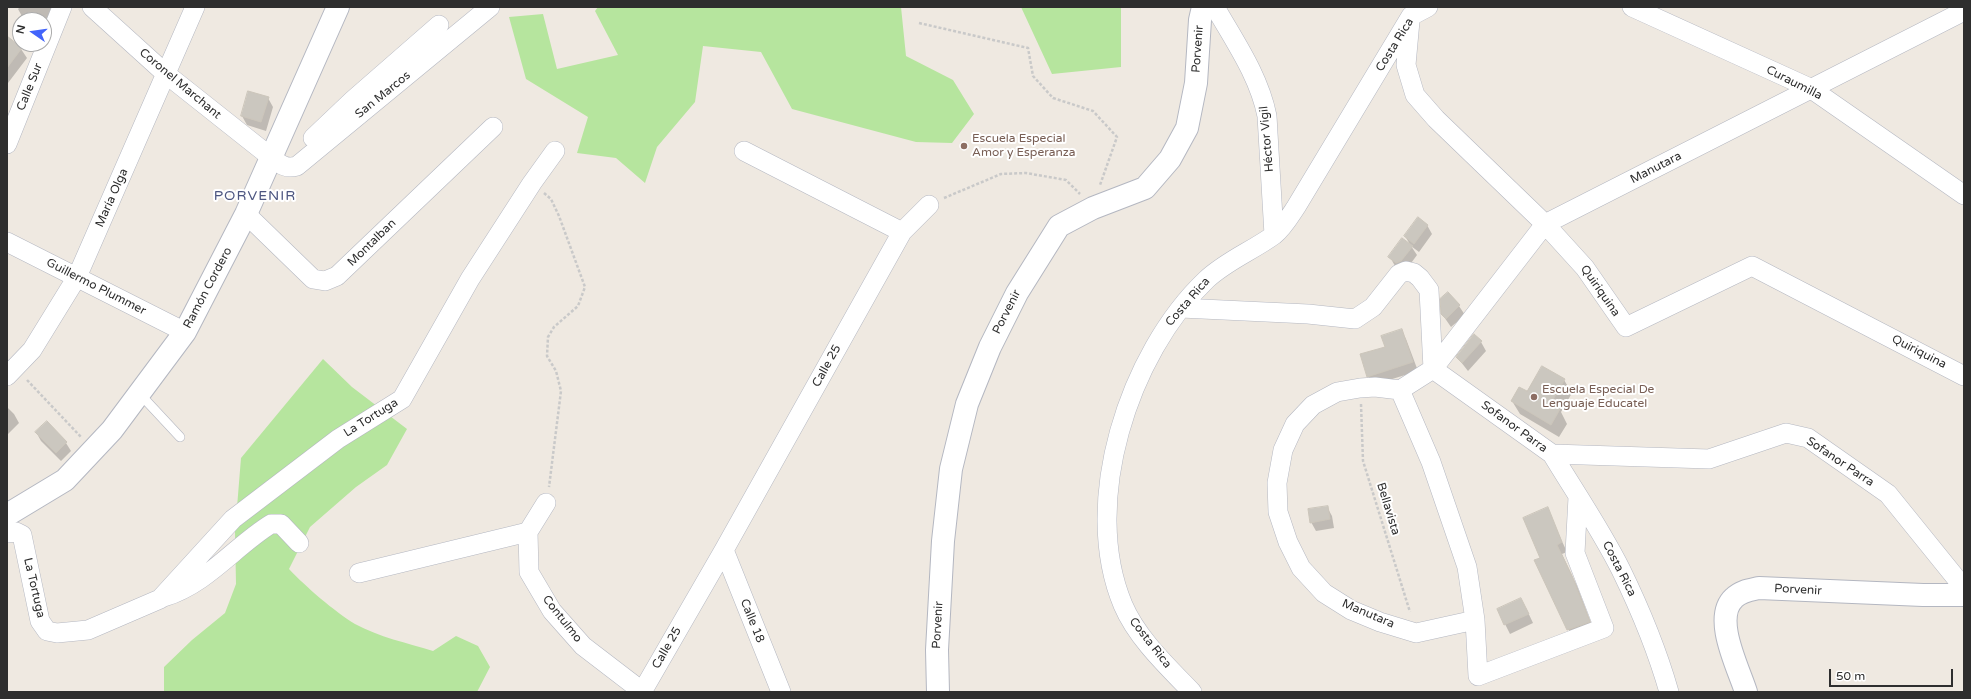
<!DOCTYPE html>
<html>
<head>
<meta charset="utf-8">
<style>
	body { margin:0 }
	#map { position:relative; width:1971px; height:699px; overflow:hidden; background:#efe9e1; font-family:"Varela Round",sans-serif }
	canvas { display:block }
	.frame { position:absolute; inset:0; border:8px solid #2e2e2e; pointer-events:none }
	.north { position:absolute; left:12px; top:12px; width:40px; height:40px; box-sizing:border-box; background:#fff; border:1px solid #ababab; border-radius:50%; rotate:283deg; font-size:11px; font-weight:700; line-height:16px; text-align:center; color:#2e2e2e }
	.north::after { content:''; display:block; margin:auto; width:14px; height:18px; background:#4264fb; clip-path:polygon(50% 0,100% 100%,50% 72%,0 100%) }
	.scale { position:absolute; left:1829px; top:669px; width:124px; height:18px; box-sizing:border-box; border:2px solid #2e2e2e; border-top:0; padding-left:5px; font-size:12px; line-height:14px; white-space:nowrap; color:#2e2e2e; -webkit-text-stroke:3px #fff; paint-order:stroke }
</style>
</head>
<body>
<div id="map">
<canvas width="1971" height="699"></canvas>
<div class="frame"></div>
<div class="north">N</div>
<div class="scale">50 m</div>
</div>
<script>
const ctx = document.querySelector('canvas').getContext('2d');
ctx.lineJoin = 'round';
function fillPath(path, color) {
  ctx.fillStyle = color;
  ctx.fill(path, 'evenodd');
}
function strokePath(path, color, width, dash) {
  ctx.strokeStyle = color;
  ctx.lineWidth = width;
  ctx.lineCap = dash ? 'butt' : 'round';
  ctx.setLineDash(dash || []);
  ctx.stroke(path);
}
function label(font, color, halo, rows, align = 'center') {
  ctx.font = font + ' "Varela Round",sans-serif';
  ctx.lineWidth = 4;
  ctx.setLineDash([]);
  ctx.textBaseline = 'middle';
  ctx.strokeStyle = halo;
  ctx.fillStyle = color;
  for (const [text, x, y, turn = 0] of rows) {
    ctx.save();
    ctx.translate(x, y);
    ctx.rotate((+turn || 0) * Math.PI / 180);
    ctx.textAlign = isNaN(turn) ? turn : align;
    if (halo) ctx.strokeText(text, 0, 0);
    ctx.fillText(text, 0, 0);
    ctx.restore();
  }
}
fillPath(new Path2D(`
	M598,7H901L906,56L953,80L974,114L952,143L916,142L792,109L761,52L703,46L695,102L657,147L645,183L616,158L577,153L588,117L526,79L509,17L543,14L557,69L618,55L595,11Z
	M1021,7H1121V67L1052,74Z
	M323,359L352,387L407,429L387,465L356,487L310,527L289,569C306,587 334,611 355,624C379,637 407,643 433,651L456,636L478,646L490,667L477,692H164V667L192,640L225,613L236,584L235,532L241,458Z`), '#b6e59e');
fillPath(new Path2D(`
	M20,7H60L44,33V20H24L18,9Z
	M7,38L21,49L27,58L8,83Z
	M268,98L273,107L266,131L247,125L242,116Z
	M1427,225L1432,234L1419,252L1411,246L1417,255L1406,270L1395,266L1390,257L1411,246L1405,236Z
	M1448,293L1459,306L1465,315L1451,327L1442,314Z
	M1401,330L1406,339L1418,371L1373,385L1368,376L1386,348Z
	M1481,342L1486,351L1468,371L1457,357Z
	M1564,380L1572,393L1561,412L1567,424L1559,437L1520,414L1512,401Z
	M7,407L14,414L19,423L8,434Z
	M36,432L66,443L71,451L61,461L41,441Z
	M1327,507L1332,516L1334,528L1316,531L1311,522Z
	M1547,509L1567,552L1562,554L1577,586L1594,631L1573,639L1536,560L1541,558Z
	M1526,608L1533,623L1510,634L1498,610Z`), '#0003');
const building = new Path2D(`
	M7,36L22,48L7,68Z
	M248,91L269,97L261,122L241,116Z
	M1418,217L1428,225L1414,244L1404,236Z
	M1402,238L1413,246L1401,261L1396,263L1388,257Z
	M1448,292L1460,305L1446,319L1441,314L1440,299Z
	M1402,329L1413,362L1367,377L1360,354L1385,347L1381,336Z
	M1474,334L1482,341L1462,363L1456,357Z
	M1542,366L1565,379L1551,403L1560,409L1551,425L1511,401L1519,387L1527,391Z
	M47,421L67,442L56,453L35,432Z
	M1328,506L1330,519L1310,523L1308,509Z
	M1548,507L1562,542L1557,545L1572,576L1590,622L1567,630L1534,560L1540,558L1523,518Z
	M1521,598L1529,614L1504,625L1497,609Z`);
fillPath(building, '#cbc7bf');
strokePath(building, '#cbc5ba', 1);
const lane = new Path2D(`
	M139,393L180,437`);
const street = new Path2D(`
	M92,7L166,74L272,158C281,165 286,169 297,166L490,7
	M1215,7C1235,42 1259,76 1267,116L1274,235
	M1632,7L1810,88L1964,195
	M1410,21L1406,65L1415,95L1436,119L1545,224L1585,268L1626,327L1752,266L1964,376
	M313,138L353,100L439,25
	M7,144L62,7
	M744,151L902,232
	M246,214L313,279L325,281L337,276L493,127
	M7,242L185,332
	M1181,308L1308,314L1355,319L1373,307L1399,274L1406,271L1414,273L1420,278L1429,290L1433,369
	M1433,369L1552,454L1709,459L1786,433L1808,438L1888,494L1964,588
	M7,376L32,350L77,277L195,7
	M1400,390L1431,462L1467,567L1475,620L1478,676L1604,628L1575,553L1578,497
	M1552,454C1575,492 1601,530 1621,570C1640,609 1657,650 1669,692
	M546,503L528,532L529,572L552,611L583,646L643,692
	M7,533L16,532L22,535L40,621L47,631L57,633L88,630L160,599L233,519L338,439L402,399L470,279L532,183L555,151
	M724,550L781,692
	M359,573L528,532
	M164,597C207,584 235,546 271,524H281L299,543
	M1475,620L1416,633L1380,622L1351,610L1324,593L1301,568L1288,542L1278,512L1277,483L1283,450L1295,424L1313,405L1337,392L1360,388L1375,387L1400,390L1433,369L1545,224L1964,11
	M642,692L724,550L902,232L929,205
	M1192,692C1167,666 1137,638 1123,605C1080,503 1129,353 1206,280C1226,261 1252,251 1274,235C1283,228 1290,216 1296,207L1411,16L1428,7`);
const secondary = new Path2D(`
	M7,515L65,480L112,430L185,332L246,214L338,7
	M938,692L937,650L943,541L951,469L967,404L990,347L1017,293L1059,226L1093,208L1145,188L1170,159L1187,128L1196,83L1200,20L1203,7
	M1746,692C1739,669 1712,618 1734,598C1741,591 1750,590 1759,588L1923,595H1964`);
strokePath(lane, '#b4b7c1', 10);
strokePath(street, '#b4b7c1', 20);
strokePath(secondary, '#b4b7c1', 24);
strokePath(new Path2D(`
	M919,23L1028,48L1033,76L1053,98L1093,111L1117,137L1100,185
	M544,193L551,199L559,216L585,287L578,306L554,327L548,337L547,356L556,371L561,391L549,487
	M944,198L1001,174L1026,173L1066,180L1080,194
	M27,380L81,437
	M1361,404L1363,461L1410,612`), '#c9c9c9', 2.5, [3, 2]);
strokePath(lane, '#fff', 9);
strokePath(street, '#fff', 19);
strokePath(secondary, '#fff', 22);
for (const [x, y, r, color] of [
	[964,146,4,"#8d6e63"],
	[1534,397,4,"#8d6e63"]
]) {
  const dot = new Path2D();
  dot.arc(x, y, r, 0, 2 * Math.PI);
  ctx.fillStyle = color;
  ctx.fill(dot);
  strokePath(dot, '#fff', 1.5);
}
label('12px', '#2e2e2e', '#fff', [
	["Costa Rica",1395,45,-58],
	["Porvenir",1198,49,-86],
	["Curaumilla",1794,83,27],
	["Coronel Marchant",180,84,40],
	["Calle Sur",30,87,-68],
	["San Marcos",383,95,-39],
	["Héctor Vigil",1267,139,-95],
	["Manutara",1656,168,-27],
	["María Olga",112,198,-66],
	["Montalban",372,243,-44],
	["Guillermo Plummer",96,287,27],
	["Ramón Cordero",208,288,-62],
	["Quiriquina",1600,291,55],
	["Costa Rica",1188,302,-49],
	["Porvenir",1007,312,-63],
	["Quiriquina",1919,352,27],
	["Calle 25",827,366,-61],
	["La Tortuga",371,418,-32],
	["Sofanor Parra",1514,427,36],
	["Sofanor Parra",1840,462,34],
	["Bellavista",1388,509,73],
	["Costa Rica",1619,569,63],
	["La Tortuga",34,588,77],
	["Porvenir",1798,590,3],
	["Manutara",1368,614,23],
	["Contulmo",562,619,52],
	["Calle 18",752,621,68],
	["Porvenir",938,625,-87],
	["Costa Rica",1150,643,52],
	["Calle 25",667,648,-60]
]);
label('12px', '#785e54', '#fff', [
	["Escuela Especial",972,139],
	["Amor y Esperanza",972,153],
	["Escuela Especial De",1542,390],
	["Lenguaje Educatel",1542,404]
], 'left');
ctx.letterSpacing = '1px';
label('14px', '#4d5680', '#fff', [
	["PORVENIR",255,196]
]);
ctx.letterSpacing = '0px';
</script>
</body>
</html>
